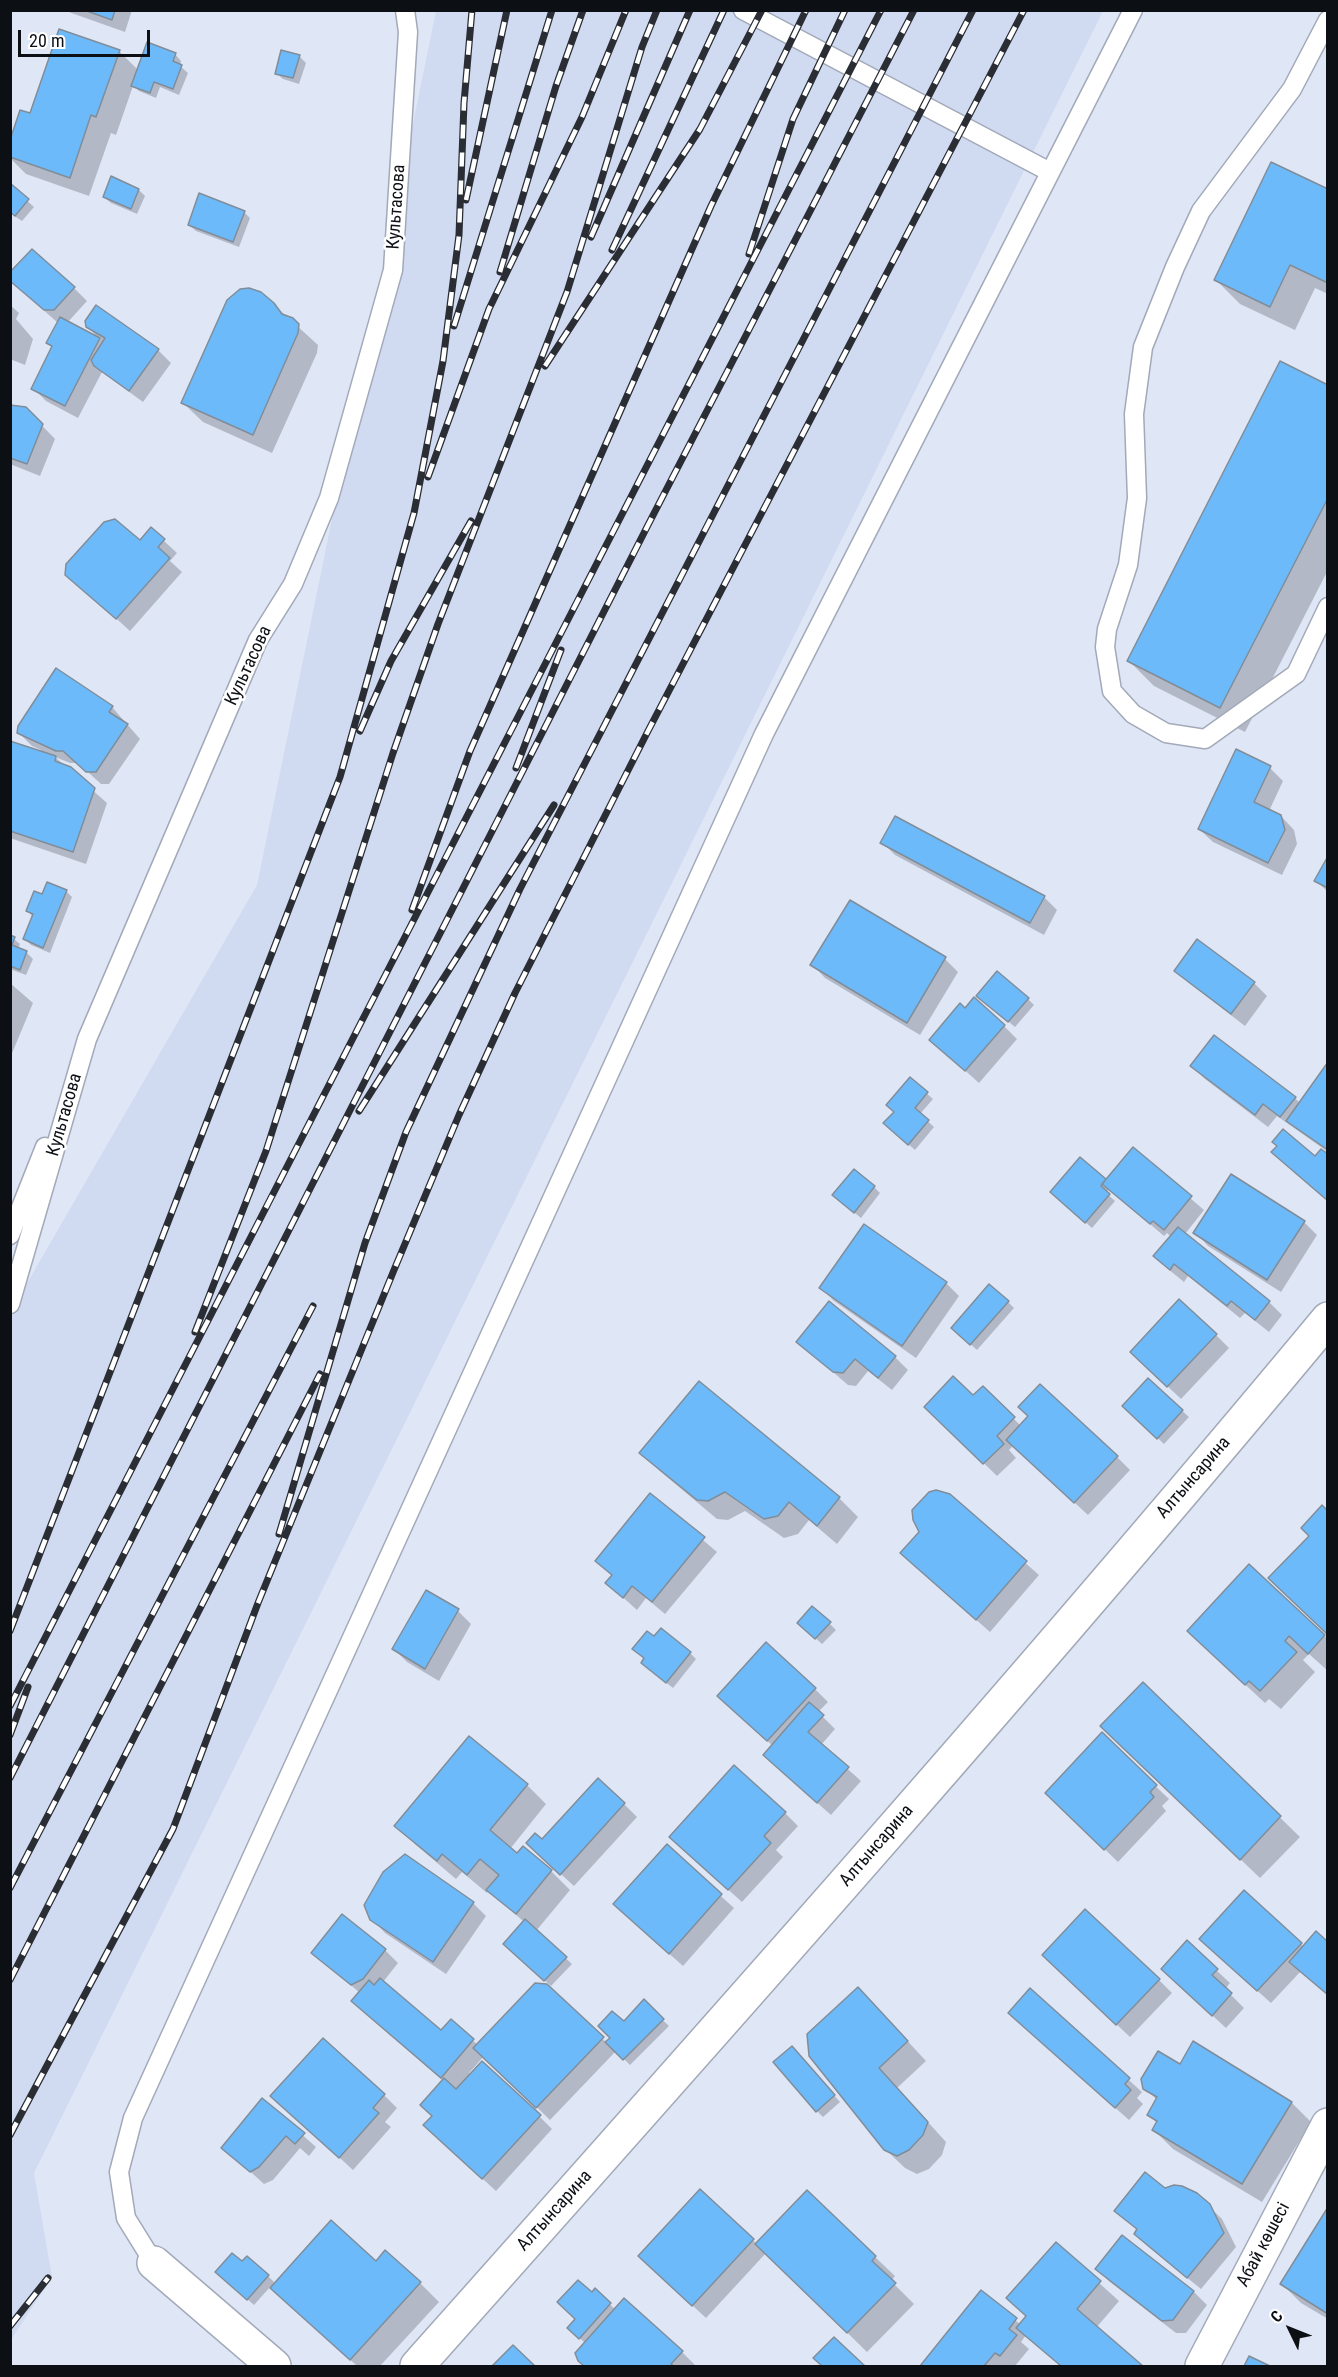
<!DOCTYPE html>
<html>
<head>
<meta charset="utf-8">
<style>
	body { margin:0 }
	#map { position:relative; width:1338px; height:2377px; overflow:hidden; background:#dfe7f7; font-family:"Roboto Condensed",sans-serif }
	canvas { display:block }
	.frame { position:absolute; inset:0; border:12px solid #0c0f14; pointer-events:none }
	.north { position:absolute; left:1260px; top:2299px; width:60px; height:60px; -webkit-text-stroke:4px #fff; paint-order:stroke; rotate:313deg; font-size:16px; font-weight:700; line-height:24px; text-align:center; color:#0c0f14 }
	.north::after { content:''; display:block; margin:auto; width:21px; height:27px; background:#0c0f14; clip-path:polygon(50% 0,100% 100%,50% 72%,0 100%) }
	.scale { position:absolute; left:18px; top:30px; width:132px; height:27px; box-sizing:border-box; border:3px solid #0c0f14; border-top:0; padding-left:8px; font-size:18px; line-height:21px; white-space:nowrap; color:#0c0f14; -webkit-text-stroke:4px #fff; paint-order:stroke }
</style>
</head>
<body>
<div id="map">
<canvas width="1338" height="2377"></canvas>
<div class="frame"></div>
<div class="north">С</div>
<div class="scale">20 m</div>
</div>
<script>
const ctx = document.querySelector('canvas').getContext('2d');
ctx.lineJoin = 'round';
function fillPath(path, color) {
  ctx.fillStyle = color;
  ctx.fill(path, 'evenodd');
}
function strokePath(path, color, width, dash) {
  ctx.strokeStyle = color;
  ctx.lineWidth = width;
  ctx.lineCap = dash ? 'butt' : 'round';
  ctx.setLineDash(dash || []);
  ctx.stroke(path);
}
function label(font, color, halo, rows, align = 'center') {
  ctx.font = font + ' "Roboto Condensed",sans-serif';
  ctx.lineWidth = 5;
  ctx.setLineDash([]);
  ctx.textBaseline = 'middle';
  ctx.strokeStyle = halo;
  ctx.fillStyle = color;
  for (const [text, x, y, turn = 0] of rows) {
    ctx.save();
    ctx.translate(x, y);
    ctx.rotate((+turn || 0) * Math.PI / 180);
    ctx.textAlign = isNaN(turn) ? turn : align;
    if (halo) ctx.strokeText(text, 0, 0);
    ctx.fillText(text, 0, 0);
    ctx.restore();
  }
}
fillPath(new Path2D(`
	M436,11H1103L34,2173L52,2277L11,2340V1311L257,885Z`), '#d0dbf2');
fillPath(new Path2D(`
	M63,10H132L125,32Z
	M119,51L138,70L175,54L181,61L180,66L188,73L179,95L160,87L156,98L139,91L133,86L116,135L111,133L89,196L26,174L10,158V145L31,115Z
	M299,56L306,63L299,84L283,79L276,73Z
	M10,185L34,207L22,221L10,213Z
	M139,190L145,196L137,214L111,203L104,197Z
	M1328,190V294L1315,288L1295,330L1240,304L1216,280Z
	M244,212L250,218L239,247L196,231L189,225Z
	M74,288L87,301L67,323L99,339L87,326L158,350L171,363L143,402L102,372L78,418L46,401L33,388L53,348L48,343L58,323L21,290Z
	M273,304L318,345L317,353L272,453L203,422L183,403Z
	M10,305L19,313L16,319L33,339L25,365L10,359Z
	M1328,387V570L1245,732L1154,686L1129,661Z
	M10,406L25,408L55,439L40,476L10,464Z
	M151,529L177,553L170,561L182,572L130,631L78,584L140,542Z
	M112,707L140,739L109,784H101L78,763H70L55,757L107,803L86,864L10,838V742L40,752L41,750L32,746L18,732Z
	M1270,768L1283,781L1269,811L1281,816L1294,830L1297,844L1282,875L1213,842L1199,829Z
	M882,842L1044,897L1057,910L1044,935L895,855Z
	M1328,859V892L1316,881Z
	M66,891L72,897L50,953L31,945L25,939L33,917L28,911L42,896Z
	M10,936L20,944L18,949L26,952L33,959L26,975L10,969Z
	M945,959L958,972L920,1035L825,978L812,964Z
	M1176,970L1254,983L1267,996L1245,1026L1189,983Z
	M10,983L33,1003L10,1058Z
	M1028,999L1034,1005L1015,1027L985,1002Z
	M1004,1026L1017,1039L979,1083L931,1040Z
	M1328,1064V1152L1277,1116L1268,1127L1205,1079L1192,1066L1295,1098L1300,1103Z
	M910,1079L933,1099L920,1114L934,1127L915,1150L891,1129L896,1112Z
	M1133,1149L1204,1210L1185,1234L1269,1302L1282,1315L1269,1332L1245,1313L1240,1318L1188,1276L1184,1282L1168,1269L1155,1256L1171,1237L1167,1233L1164,1236L1109,1189L1106,1193L1115,1201L1092,1228L1058,1198L1106,1182Z
	M874,1187L880,1193L861,1218L840,1201Z
	M1304,1222L1317,1235L1281,1292L1208,1246L1195,1232Z
	M946,1283L959,1296L916,1358L834,1301L821,1288Z
	M1008,1302L1014,1308L977,1350L959,1334Z
	M1216,1335L1229,1348L1181,1399L1145,1365Z
	M798,1342L895,1357L908,1370L892,1390L868,1371L856,1386L848,1385Z
	M1148,1380L1189,1417L1164,1444L1124,1406Z
	M983,1388L1021,1426L1117,1457L1130,1470L1088,1515L1013,1446L1009,1450L1016,1458L997,1476L926,1407L973,1397Z
	M641,1453L839,1498L858,1517L837,1544L809,1520L798,1534L784,1538L745,1511L728,1520L717,1519L661,1472Z
	M650,1495L717,1552L665,1614L646,1598L637,1610L607,1583L613,1576L597,1561Z
	M949,1496L1039,1575L990,1632L915,1566Z
	M1249,1566L1328,1639V1671L1309,1654L1303,1660L1315,1672L1281,1709L1269,1699L1265,1703L1208,1650Z
	M458,1611L471,1624L439,1681L407,1662L394,1649Z
	M799,1623L830,1624L836,1630L822,1644Z
	M690,1653L696,1659L673,1688L649,1669Z
	M1143,1684L1300,1837L1260,1878L1121,1745Z
	M815,1689L828,1702L818,1712L835,1729L821,1745L861,1781L831,1815L778,1768L773,1746L732,1709Z
	M1102,1735L1169,1799L1162,1806L1166,1811L1118,1862L1060,1806Z
	M527,1785L546,1804L510,1849L518,1855L551,1871L570,1890L536,1931L572,1964L551,1986L511,1950L524,1922L489,1890L487,1893L462,1872L456,1879L416,1845L397,1826Z
	M624,1804L637,1817L574,1886L541,1856L542,1842Z
	M785,1813L798,1826L776,1850L783,1857L742,1902L684,1850Z
	M667,1847L734,1908L683,1966L628,1917Z
	M1244,1892L1304,1947L1328,1944V1995L1301,1971L1271,2003L1214,1952Z
	M473,1903L486,1916L446,1974L385,1933L372,1919Z
	M342,1916L385,1950L398,1963L383,1982L442,2032L451,2021L478,2045L547,1986L607,2043L644,2002L669,2026L630,2065L616,2051L550,2120L484,2056L469,2073L539,2116L552,2129L496,2191L438,2138L433,2116L443,2081L366,2014L353,2001L360,1993L313,1953Z
	M1187,1943L1230,1983L1225,1989L1244,2008L1226,2028L1176,1982Z
	M1057,1968L1159,1980L1172,1993L1130,2037Z
	M1030,1990L1142,2092L1137,2098L1143,2104L1129,2120L1023,2026Z
	M877,2008L926,2061L897,2088L946,2142L942,2155L929,2169L917,2174L905,2168L885,2149L810,2056Z
	M798,2054L840,2102L823,2117L817,2111Z
	M1180,2066L1292,2103L1311,2122L1262,2202L1173,2149L1154,2130L1158,2124L1149,2115L1157,2100L1145,2088Z
	M384,2095L397,2108L385,2122L391,2127L353,2170L285,2108Z
	M263,2100L316,2147L309,2156L300,2148L273,2180L264,2184L223,2147Z
	M1164,2190L1196,2194L1222,2219L1236,2247L1201,2289L1149,2247L1136,2234L1138,2231L1116,2211Z
	M700,2191L757,2244L807,2192L895,2276L891,2281L914,2304L867,2352L766,2253L706,2318L653,2269Z
	M1328,2210V2319L1301,2303L1281,2283Z
	M1122,2237L1194,2292L1207,2305L1186,2333H1176L1110,2282L1097,2269Z
	M1056,2244L1119,2301L1096,2328L1140,2366H1060L1026,2335L1021,2342L1029,2349L1015,2366L1009,2365L1008,2366H922L981,2292L1021,2325L1027,2317L1008,2298Z
	M242,2263L268,2276L276,2284L376,2263L420,2283L439,2302L380,2366H357L271,2286L254,2305L223,2278Z
	M595,2291L616,2310L682,2352L695,2365L694,2366H585L579,2360L586,2344L569,2328Z
	M834,2339L863,2366H824L816,2358Z
	M513,2347L533,2366H494Z`), '#0003');
const building = new Path2D(`
	M84,10H115L112,20Z
	M59,29L120,50L96,117L91,115L70,178L10,157V140L20,110L30,113Z
	M147,42L176,53L173,61L182,65L173,89L154,82L150,93L131,86Z
	M281,50L300,55L293,78L275,74Z
	M1271,162L1328,189V283L1290,265L1270,307L1214,280Z
	M111,176L139,189L131,209L103,197Z
	M10,183L29,199L15,216L10,212Z
	M199,193L245,211L233,242L188,225Z
	M32,249L75,287L54,310H44L10,281V272Z
	M249,288L261,292L274,303L282,314L293,318L299,324L298,333L253,435L181,403L227,300L240,289Z
	M96,305L159,349L129,391L94,366L91,360L105,338L86,327L85,321Z
	M60,317L100,338L65,406L31,389L52,346L46,343Z
	M1280,361L1328,385V498L1220,708L1127,661Z
	M10,405L26,407L43,424L27,464L10,458Z
	M115,519L140,540L151,527L165,539L158,547L170,558L116,619L65,575L66,564L104,522Z
	M56,668L113,706L109,712L128,724L96,772H86L63,751H56L17,733L18,726Z
	M10,741L56,756L55,761L71,767L95,788L73,852L10,831Z
	M1236,749L1271,766L1254,802L1281,815L1285,830L1268,863L1198,829Z
	M895,816L1045,896L1030,923L880,843Z
	M1328,856V888L1314,881Z
	M47,882L67,890L43,948L23,939L33,914L26,911L34,891L42,894Z
	M850,900L946,957L907,1023L810,965Z
	M10,935L15,937L12,945L27,951L20,970L10,966Z
	M1197,939L1255,982L1231,1014L1174,971Z
	M997,971L1029,998L1008,1022L976,996Z
	M974,997L1005,1025L965,1071L929,1040L960,1003L965,1008Z
	M1214,1035L1296,1097L1280,1117L1263,1104L1255,1115L1190,1066Z
	M1328,1062V1150L1286,1121Z
	M910,1077L928,1092L915,1108L929,1120L908,1145L883,1123L894,1112L886,1105Z
	M1283,1129L1315,1156L1321,1149L1328,1154V1201L1271,1152L1277,1146L1272,1142Z
	M1133,1147L1192,1196L1164,1230L1153,1221L1150,1224L1102,1184Z
	M1080,1157L1106,1179L1101,1186L1110,1194L1085,1223L1050,1192Z
	M854,1169L875,1186L854,1213L832,1195Z
	M1231,1174L1305,1221L1267,1280L1193,1233Z
	M864,1224L947,1282L902,1346L819,1288Z
	M1178,1227L1270,1301L1255,1320L1231,1301L1227,1306L1174,1264L1170,1270L1153,1256Z
	M989,1284L1009,1301L970,1345L951,1328Z
	M1179,1299L1217,1334L1167,1387L1130,1352Z
	M829,1301L896,1356L878,1378L855,1359L843,1373L833,1372L796,1342Z
	M953,1376L973,1395L983,1386L1015,1417L997,1436L1004,1444L983,1464L924,1407Z
	M1148,1378L1183,1410L1157,1439L1122,1406Z
	M699,1381L840,1497L817,1526L789,1502L778,1516L764,1519L725,1492L708,1501L697,1500L639,1453Z
	M1040,1384L1118,1456L1074,1503L1006,1440L1028,1416L1018,1407Z
	M936,1490L950,1494L1027,1561L976,1620L900,1553L919,1532L913,1520L912,1510L929,1492Z
	M650,1493L705,1537L652,1602L632,1586L623,1598L605,1583L612,1575L595,1561Z
	M1322,1505L1328,1511V1635L1268,1578L1309,1536L1301,1528Z
	M1249,1564L1325,1635L1308,1654L1289,1636L1285,1641L1297,1652L1260,1691L1249,1681L1245,1685L1187,1631Z
	M426,1590L459,1609L425,1669L392,1649Z
	M812,1606L831,1622L815,1639L797,1623Z
	M661,1628L691,1652L666,1683L641,1663L644,1658L632,1649L647,1631L654,1636Z
	M766,1642L816,1688L767,1741L717,1696Z
	M1143,1682L1281,1816L1240,1860L1100,1726Z
	M809,1702L824,1715L808,1732L849,1767L817,1803L763,1755Z
	M1102,1732L1157,1785L1150,1792L1154,1797L1104,1850L1045,1793Z
	M469,1736L528,1784L490,1830L517,1853L523,1846L552,1870L516,1914L486,1890L499,1875L480,1859L467,1875L442,1854L437,1861L394,1826Z
	M734,1765L786,1812L764,1836L771,1843L728,1890L669,1837Z
	M598,1778L625,1803L560,1875L526,1843L535,1833L542,1839Z
	M667,1844L722,1894L669,1954L613,1904Z
	M405,1854L474,1902L433,1962L370,1920L364,1905L383,1872Z
	M1244,1890L1302,1943L1257,1991L1199,1939Z
	M1085,1909L1160,1979L1116,2025L1042,1955Z
	M342,1914L386,1949L363,1979L351,1985L311,1953Z
	M525,1919L567,1957L544,1981L503,1944Z
	M1316,1931L1328,1942V1995L1289,1962Z
	M1187,1940L1218,1969L1212,1975L1232,1993L1212,2016L1161,1969Z
	M380,1978L441,2030L451,2019L474,2039L441,2078L351,2001L369,1980L374,1985Z
	M535,1983L547,1984L604,2037L536,2108L473,2048Z
	M858,1987L908,2041L879,2068L928,2122L923,2135L909,2150L897,2156L884,2150L809,2056L807,2034Z
	M1030,1988L1130,2078L1125,2084L1131,2090L1115,2108L1008,2013Z
	M644,1999L664,2019L623,2060L605,2042L610,2038L598,2026L612,2011L624,2021Z
	M323,2038L385,2094L373,2108L379,2113L339,2158L270,2096Z
	M1193,2041L1292,2102L1242,2184L1152,2130L1157,2121L1147,2115L1157,2097L1143,2089L1141,2079L1158,2051L1180,2064Z
	M792,2046L835,2095L816,2112L773,2062Z
	M482,2061L541,2115L482,2179L423,2125L432,2116L420,2105L444,2078L456,2089Z
	M262,2098L305,2133L295,2144L286,2136L259,2167L250,2172L221,2148Z
	M1145,2172L1165,2188L1174,2185L1182,2186L1197,2193L1210,2204L1224,2233L1187,2278L1134,2234L1137,2229L1114,2211Z
	M700,2189L754,2239L692,2306L638,2256Z
	M807,2190L876,2256L872,2261L896,2283L847,2333L755,2244Z
	M1328,2207V2314L1280,2284Z
	M331,2220L376,2261L385,2250L421,2282L350,2360L270,2288Z
	M1122,2235L1194,2291L1173,2320L1162,2321L1095,2269Z
	M1056,2242L1101,2281L1077,2309L1143,2366H1061L1016,2328L1026,2316L1006,2298Z
	M232,2253L242,2261L247,2256L269,2275L247,2300L215,2272Z
	M578,2280L592,2292L595,2288L611,2303L579,2339L567,2328L575,2319L557,2302Z
	M981,2290L1017,2318L1009,2329L1017,2335L1000,2356L995,2353L984,2366H920Z
	M624,2298L683,2351L671,2364L674,2366H584L578,2361L575,2353Z
	M834,2337L865,2366H822L813,2358Z
	M513,2345L535,2366H492Z
	M1249,2356L1270,2366H1244Z`);
fillPath(building, '#6dbafb');
strokePath(building, '#808d99', 1.5);
const lane = new Path2D(`
	M743,10L1050,172
	M1328,20L1292,89L1201,211L1175,267L1143,347L1134,414L1137,498L1128,565L1107,629L1105,647L1112,691L1133,714L1166,733L1205,739L1296,674L1328,607
	M10,1235L45,1147
	M10,1304L87,1039L258,640L293,584L329,498L393,270L408,32L405,10
	M154,2263L126,2218L119,2172L133,2118L764,734L1133,10`);
const street = new Path2D(`
	M154,2263L274,2366
	M417,2366C724,2021 1032,1675 1328,1319
	M1202,2366L1328,2125`);
strokePath(lane, '#a2a9b8', 21);
strokePath(street, '#a2a9b8', 36);
strokePath(lane, '#fff', 18);
strokePath(street, '#fff', 33);
const rail = new Path2D(`
	M466,200L507,10
	M591,237L690,10
	M612,250L724,10
	M749,254L793,119L845,10
	M500,272L556,86L583,10
	M454,326L552,10
	M545,366L700,129L762,10
	M428,477L489,309L582,117L626,10
	M360,731L391,661L471,521
	M516,768L561,650
	M412,910L470,751L711,206L806,10
	M359,1111L554,805
	M195,1332L266,1151L393,753L438,624L567,292L642,47L657,10
	M279,1534L365,1243L406,1132L520,889L973,10
	M10,1631L340,777L414,513L443,361L459,235L464,103L472,10
	M10,1706L881,10
	M10,1735L28,1687
	M10,1778L648,525L914,10
	M10,1888L313,1306
	M10,1980L320,1374
	M10,2135L173,1829L258,1603L394,1270L459,1115L515,993L648,731L1024,10
	M10,2326L48,2278`);
strokePath(rail, '#2a2e34', 7);
strokePath(rail, '#fff', 4.5, [14]);
label('18px', '#0c0f14', '#fff', [
	["Культасова",397,207,-86],
	["Культасова",249,666,-65],
	["Культасова",65,1115,-74],
	["Алтынсарина",1194,1478,-49],
	["Алтынсарина",877,1846,-49],
	["Алтынсарина",555,2211,-48],
	["Абай көшесі",1264,2245,-62]
]);
</script>
</body>
</html>
